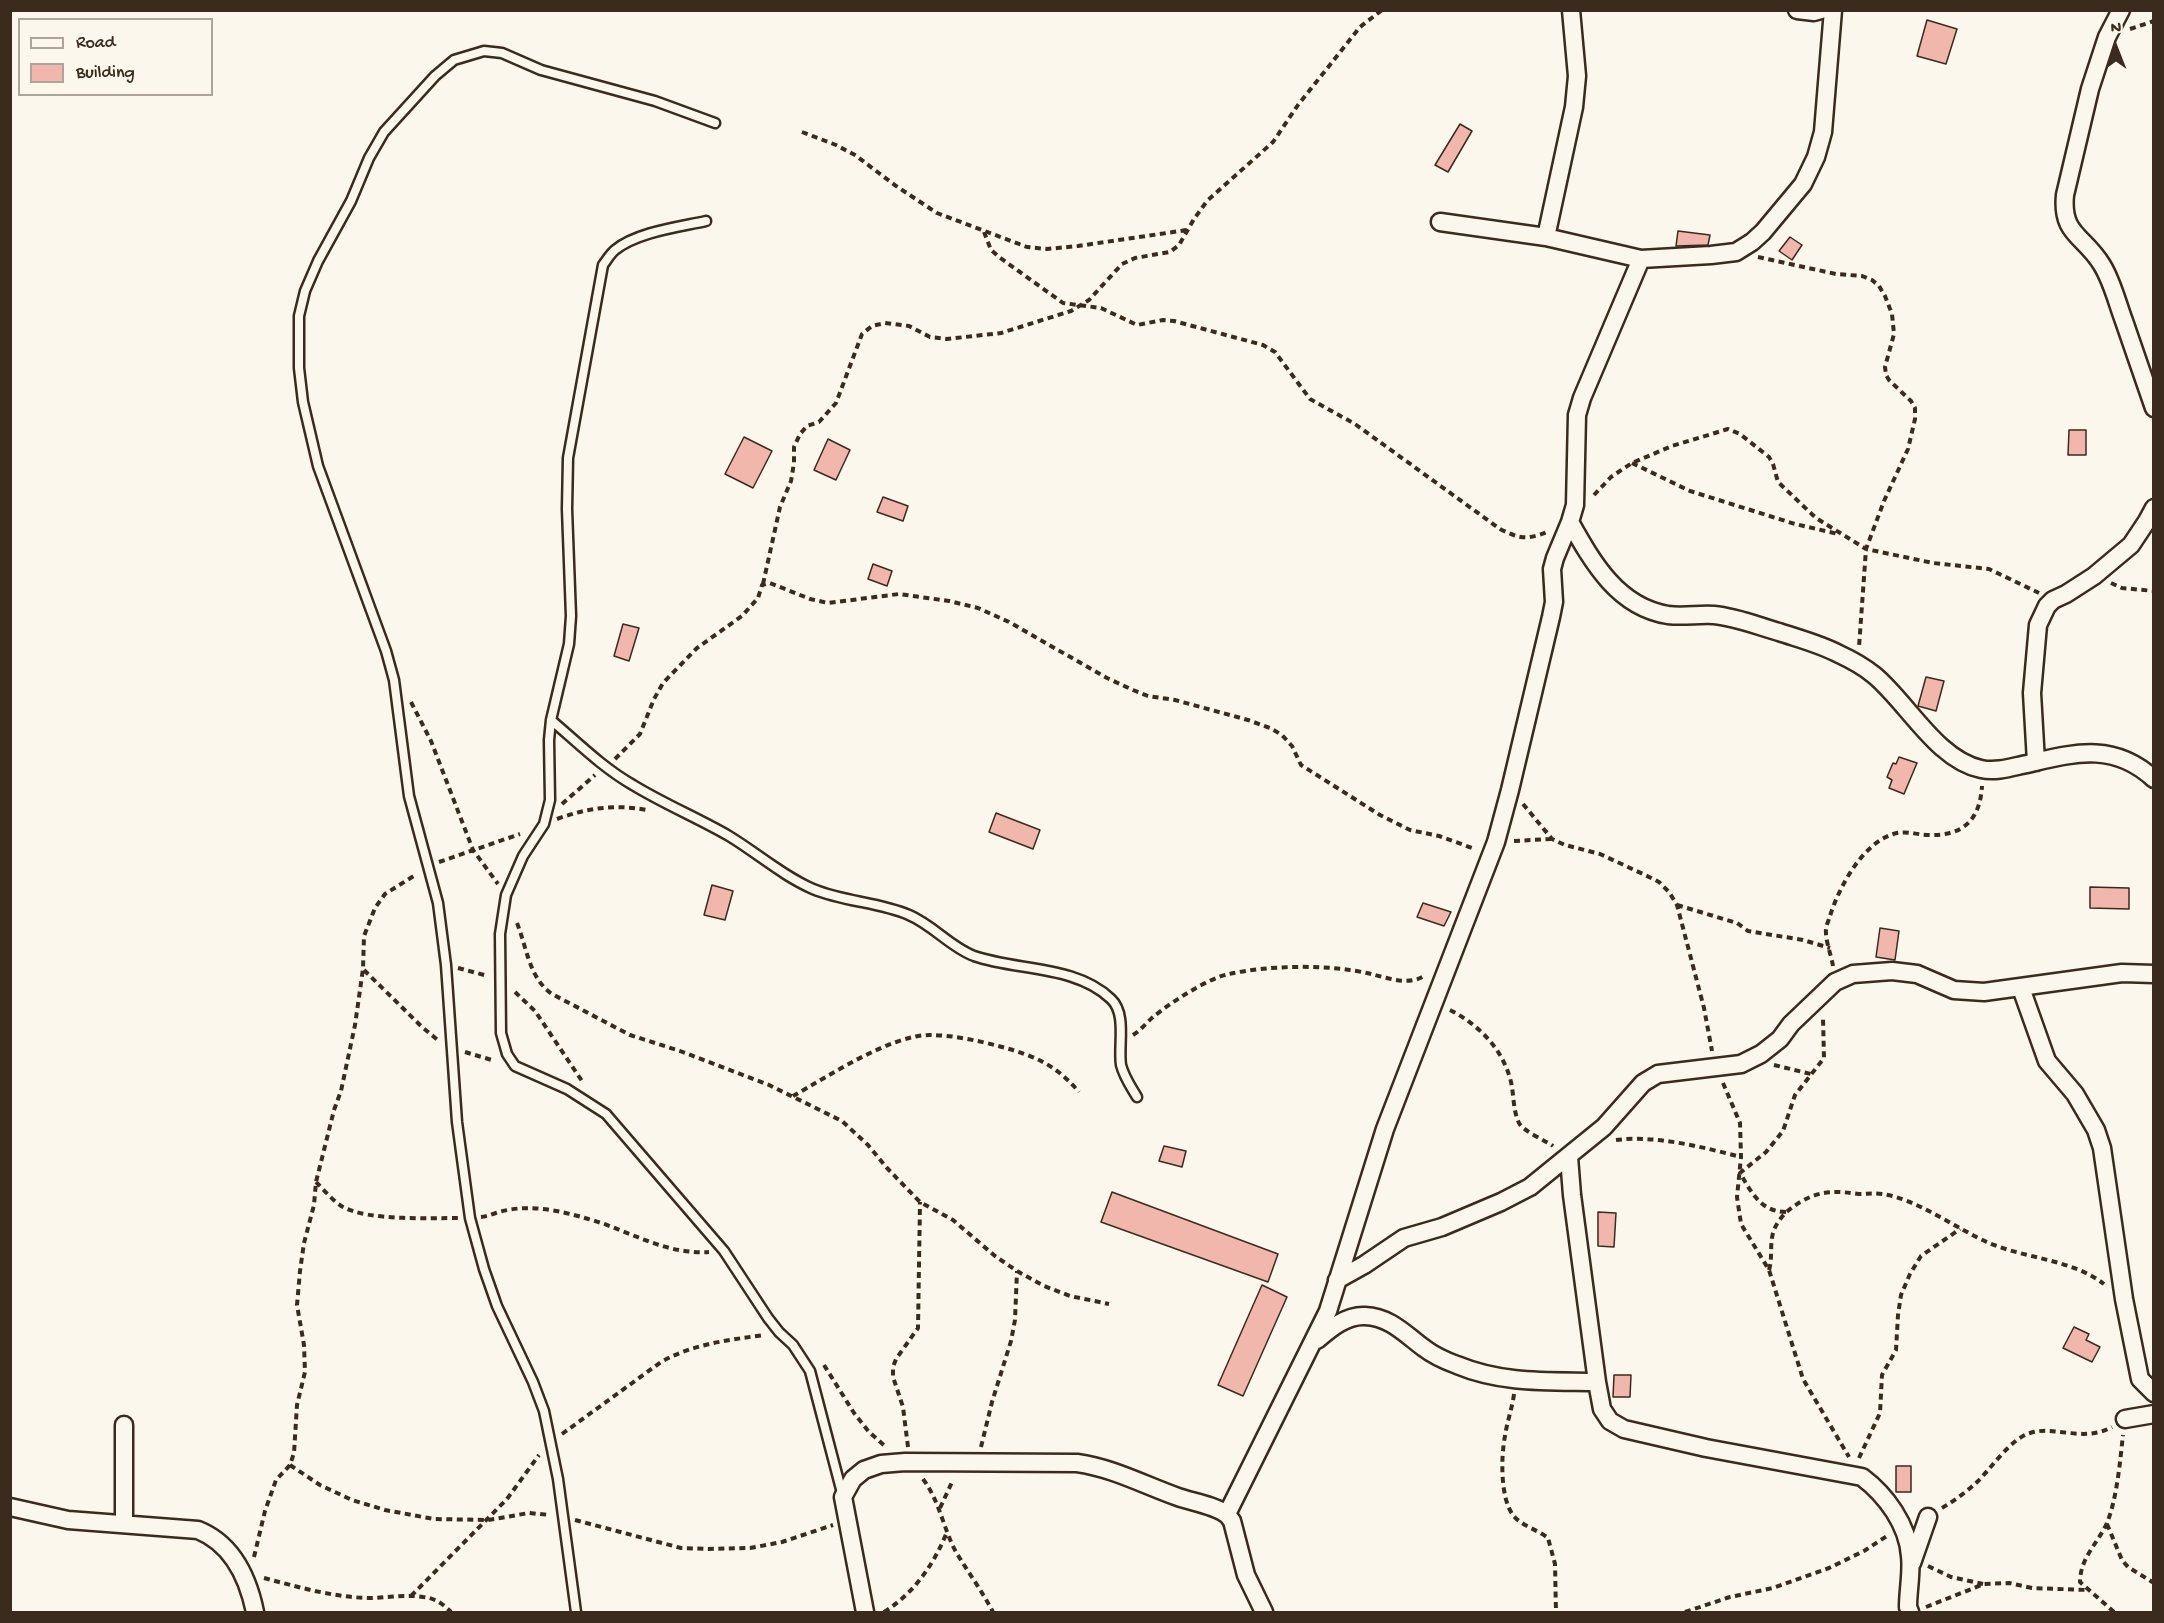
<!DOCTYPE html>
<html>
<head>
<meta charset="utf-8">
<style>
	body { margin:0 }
	#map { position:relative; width:2164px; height:1623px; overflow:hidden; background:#fbf7ec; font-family:"Gochi Hand",sans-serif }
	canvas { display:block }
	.frame { position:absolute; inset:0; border:12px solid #3b2a1e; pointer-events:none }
	.legend { position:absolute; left:18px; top:18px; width:195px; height:78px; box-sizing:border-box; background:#fbf7ec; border:2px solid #aea59a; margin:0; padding:8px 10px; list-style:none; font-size:18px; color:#3b2a1e }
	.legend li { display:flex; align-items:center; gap:12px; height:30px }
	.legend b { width:30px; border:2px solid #aea59a }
	.north { position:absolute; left:2086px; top:18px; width:60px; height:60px; -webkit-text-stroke:4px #fbf7ec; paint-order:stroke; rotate:0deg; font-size:16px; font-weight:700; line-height:24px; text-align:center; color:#3b2a1e }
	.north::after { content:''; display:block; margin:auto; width:21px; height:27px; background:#3b2a1e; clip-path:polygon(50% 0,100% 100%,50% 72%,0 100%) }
</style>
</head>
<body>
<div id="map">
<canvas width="2164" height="1623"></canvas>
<div class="frame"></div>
<ul class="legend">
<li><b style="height:8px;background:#fbf7ec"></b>Road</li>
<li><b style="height:16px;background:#f1b7ac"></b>Building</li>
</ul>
<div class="north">N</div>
</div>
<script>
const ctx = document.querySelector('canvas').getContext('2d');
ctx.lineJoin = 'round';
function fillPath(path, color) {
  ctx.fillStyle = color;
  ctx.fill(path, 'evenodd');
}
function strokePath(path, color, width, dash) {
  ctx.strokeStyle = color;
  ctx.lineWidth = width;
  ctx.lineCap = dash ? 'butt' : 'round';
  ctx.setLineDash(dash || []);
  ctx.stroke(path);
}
const building = new Path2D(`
	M1927,20L1957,29L1946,64L1917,56Z
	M1460,124L1472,131L1448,172L1435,165Z
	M1678,231L1710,235L1708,245L1676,246Z
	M1790,237L1802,245L1792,260L1779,251Z
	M2069,430H2086V455H2068Z
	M744,437L772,451L753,488L725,474Z
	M828,439L850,450L836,480L814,470Z
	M883,497L908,506L903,521L877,512Z
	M873,564L892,571L887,586L868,579Z
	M623,624L639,628L629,661L614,656Z
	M1926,677L1944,681L1936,711L1918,706Z
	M1899,757L1917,763L1904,794L1889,788L1892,780L1887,777L1893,763L1896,764Z
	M996,813L1040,830L1033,849L989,832Z
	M712,885L733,891L725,920L704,915Z
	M2090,887L2129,888V909L2090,908Z
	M1423,903L1451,912L1444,926L1417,917Z
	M1880,928L1899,931L1895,960L1876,957Z
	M1164,1146L1186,1151L1182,1167L1159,1161Z
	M1112,1192L1278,1254L1268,1282L1101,1222Z
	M1598,1212L1616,1213L1614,1247L1598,1246Z
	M1262,1285L1287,1297L1243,1396L1218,1385Z
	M2074,1327L2089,1334L2086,1340L2100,1347L2092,1362L2063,1348Z
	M1614,1375H1631L1630,1397H1613Z
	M1896,1466H1911V1492H1896Z`);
fillPath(building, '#f1b7ac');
strokePath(building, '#3b2a1e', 1.5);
const service = new Path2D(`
	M706,221C679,227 637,232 615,250C610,254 607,260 603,265L568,458L567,509L571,616L569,644L551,720L549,740L550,800L544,824L523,856L506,895L500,934L501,1033L507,1054L515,1066L567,1089L606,1114L724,1251L768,1318L779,1332L793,1345L810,1371L842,1493
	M551,720C577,742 603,768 633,785C664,804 698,818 729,836C757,853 783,876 813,889C844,902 879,902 909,915C933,925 950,947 974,956C1017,971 1076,965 1111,999C1127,1014 1118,1045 1121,1065C1124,1077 1131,1087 1137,1097
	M576,1612L558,1479L544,1411L533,1382L497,1306L484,1269L470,1218L457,1122L446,965L438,903L409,796L394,680L386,651L318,466L303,402L299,368V316L305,291L318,261L351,201L369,158L384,132L435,76L454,60L484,51L502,53L541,70L655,101L715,123`);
const minor = new Path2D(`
	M1797,10L1814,12L1821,10
	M2121,10L2107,37L2090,89L2065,195C2061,235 2084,235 2102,265C2112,281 2117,302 2124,321C2134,350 2144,379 2154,408
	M1440,222L1546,237L1641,259L1711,255L1736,252L1752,242L1763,232L1803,184L1816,157L1823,132L1833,10
	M1546,237L1574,107L1577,76L1571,10
	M1570,522C1593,563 1618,607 1668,615C1683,617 1699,614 1714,615C1736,617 1758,626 1779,632C1800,639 1820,644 1839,654C1852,660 1863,666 1874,675C1907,702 1937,760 1981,769C1995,772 2009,768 2022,765C2071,754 2112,740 2154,779
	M2036,762L2032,693L2038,625L2047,606L2053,600L2066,594L2094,576L2131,545L2147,521L2154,508
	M2021,988L2047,1061L2075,1094L2096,1130L2102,1148L2124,1299L2140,1379L2154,1393
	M1569,1157L1572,1195L1597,1382
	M1337,1280L1364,1265L1404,1238L1442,1227L1501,1202L1530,1187L1604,1127L1643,1083L1658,1074L1741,1064L1761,1054L1780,1039L1791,1024L1835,982L1853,974L1892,971L1917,974L1954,990L1984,992L2122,973L2154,974
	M1317,1340C1330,1329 1346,1315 1365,1316C1390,1317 1405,1334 1424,1348C1433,1355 1446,1361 1457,1365C1503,1384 1548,1381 1597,1382L1602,1409L1610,1421L1624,1429L1706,1448L1862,1477C1886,1495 1908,1525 1910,1556C1912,1572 1908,1590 1908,1607L1910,1612
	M2125,1419L2154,1414
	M124,1425V1524
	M10,1507L68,1520L198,1530C233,1544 248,1578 255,1612
	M1227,1514L1328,1311L1385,1129L1496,842L1510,790L1551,617L1554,602L1552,569L1555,558L1570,522L1575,505L1577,415L1582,398L1641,259
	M1912,1563L1928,1517
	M865,1612L843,1497L853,1479L864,1470L881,1464L905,1462L1077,1463C1113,1468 1144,1485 1178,1497C1192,1502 1214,1505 1226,1514C1228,1515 1230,1519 1232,1521L1246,1575L1264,1612`);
strokePath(service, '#3b2a1e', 13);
strokePath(minor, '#3b2a1e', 21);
strokePath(new Path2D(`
	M2130,29L2154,21
	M802,132L836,145L855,155L896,186L937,213L1027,247L1047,249L1078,246L1187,230
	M984,232L991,250L999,257L1063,303L1101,308L1137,325L1163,320L1174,321L1263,345L1275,352L1310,399L1355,424L1500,529C1520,539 1527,540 1547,532
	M1758,257L1836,274L1862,276L1872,280L1879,286L1885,296L1892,314L1894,334L1885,367L1886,375L1889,380L1911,401L1915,408V419L1908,449L1884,501L1866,549L1859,647
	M1632,463L1690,491L1795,524L1838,534
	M1594,495L1611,477L1632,463L1672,446L1728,429L1740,434L1769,457L1773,464L1778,482L1816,518L1866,549L1933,563L1989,569L2039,593
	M2111,583L2122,588L2154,591
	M763,584L780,507L791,481L794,463V447L800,434L807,426L819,422L836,403L862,334L872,326L885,323L909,326L930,337L947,339L1001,333L1071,311L1089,300L1122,264L1135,258L1170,252L1179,245L1194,219L1207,201L1273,142L1298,105L1360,27L1382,10
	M411,702L431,741L473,850L498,884
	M615,759L640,734L654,699L663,683L697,648L742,616L758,598L762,585L770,583L810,599L828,603L899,594L949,601L978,608L1009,622L1107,678L1133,690L1148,696L1175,700L1248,720L1270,728L1282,735L1292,746L1301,765L1380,815L1410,830L1439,836L1475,849
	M562,804L595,775
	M1523,804L1552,839L1565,845L1600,854L1643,874L1659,882L1669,892L1677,905L1704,1008L1712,1051
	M557,819C587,808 615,804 647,810
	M1514,841L1551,839
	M439,862L520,834
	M1677,905L1737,923L1748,931L1803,940L1830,948
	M517,923C527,948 529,978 552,994L630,1035L680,1051L769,1085L842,1121L868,1145L887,1168L920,1202L953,1220L995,1256L1017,1271L1044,1286L1070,1296L1109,1304
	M1833,966C1831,954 1825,940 1826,929C1826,925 1829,920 1830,916C1839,887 1864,840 1897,833C1907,831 1919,835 1929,835C1963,836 1980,820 1982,786
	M458,968L488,976
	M364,970L422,1027L439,1041
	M515,992L535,1011L582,1081
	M1450,1010C1479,1025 1503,1049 1511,1082C1514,1095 1513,1111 1519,1123C1524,1132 1545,1140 1553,1146
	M1133,1035C1141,1030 1146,1023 1153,1017C1170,1003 1208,978 1229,974C1270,965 1330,964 1371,974C1388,978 1408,986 1424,976
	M465,1052L495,1061
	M1774,1065L1811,1074
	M1723,1083L1740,1123L1741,1157L1737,1197L1741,1224L1769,1270L1803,1379L1849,1457
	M793,1096C829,1076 890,1035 930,1035C953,1035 980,1041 1002,1047C1035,1056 1056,1065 1079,1092
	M1616,1140C1656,1135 1702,1147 1741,1157
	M316,1182C324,1190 334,1202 343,1207C369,1221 430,1218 459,1218
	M1786,1212C1761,1212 1751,1192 1740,1173L1766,1152L1783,1131L1795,1095L1824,1058L1823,1018
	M481,1217C490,1216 499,1211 508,1210C533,1205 561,1211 585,1218C627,1229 663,1255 709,1252
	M1769,1270C1773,1257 1769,1243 1774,1230C1779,1217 1790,1208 1802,1201C1822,1190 1837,1191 1859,1194C1867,1194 1874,1193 1882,1194C1915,1198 1957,1229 1989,1243C2027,1259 2071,1259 2104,1284
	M824,1365L854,1413L869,1432L886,1447
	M1514,1394C1512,1409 1507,1422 1505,1436C1501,1456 1500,1498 1513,1515C1520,1525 1538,1530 1548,1538L1555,1564L1556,1612
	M562,1434L661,1362C693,1344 728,1340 764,1335
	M908,1447L903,1407L893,1377V1367L896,1359L918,1328L920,1202
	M981,1447L992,1402L1011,1341L1015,1320L1017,1271
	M1859,1458L1880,1413L1882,1375L1896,1350L1898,1315L1901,1295L1910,1274L1921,1256L1960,1229
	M290,1465L320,1485L352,1500L385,1510L434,1519L488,1520L529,1513L550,1515
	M923,1479C940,1502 943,1528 956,1552C968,1572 982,1591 993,1612
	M940,1508L953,1480
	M1942,1508C1954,1501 1966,1492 1976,1483C1991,1469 2010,1439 2030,1433C2055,1425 2083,1443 2112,1427
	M575,1520L681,1548L708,1549L750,1548L782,1542L833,1525
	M2107,1524L2122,1560L2128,1567L2154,1583
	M254,1557L265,1511L276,1480L290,1465L294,1453L297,1405L305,1372L304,1345L297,1305L300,1271L304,1243L314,1205L316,1182L334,1110L341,1091L355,1025L363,969L364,936L375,908L385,894L417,874
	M1928,1566L1951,1577L1983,1584
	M264,1578C298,1587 332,1597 368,1598C386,1598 405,1594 423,1597C435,1598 443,1604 451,1612
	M411,1596L507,1499L539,1455
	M1926,1607L1984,1584L2009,1583L2032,1588L2088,1590
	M884,1612C914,1593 933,1566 947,1532
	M1685,1612L1730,1597L1773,1588L1829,1568L1864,1551L1887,1536
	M2114,1612L2080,1582C2080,1558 2098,1543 2107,1523C2117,1498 2120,1462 2123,1435`), '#3b2a1e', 4, [6, 4.5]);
strokePath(service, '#fbf7ec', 8);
strokePath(minor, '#fbf7ec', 16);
</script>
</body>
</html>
